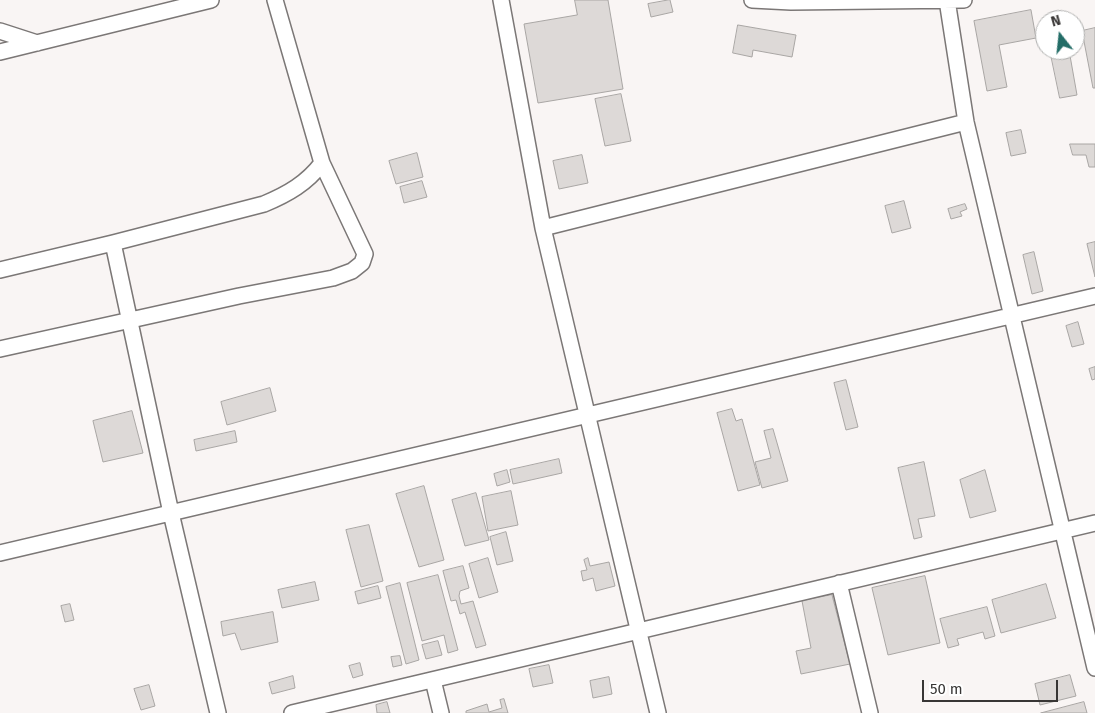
<!DOCTYPE html>
<html>
<head>
<meta charset="utf-8">
<style>
	body { margin:0 }
	#map { position:relative; width:1095px; height:713px; overflow:hidden; background:#f9f5f4; font-family:"Fira Sans",sans-serif }
	canvas { display:block }
	.north { position:absolute; left:1035px; top:10px; width:50px; height:50px; box-sizing:border-box; background:#fff; border:1px solid #afafae; border-radius:50%; rotate:344deg; font-size:14px; font-weight:700; line-height:20px; text-align:center; color:#383635 }
	.north::after { content:''; display:block; margin:auto; width:18px; height:22px; background:#236d67; clip-path:polygon(50% 0,100% 100%,50% 72%,0 100%) }
	.scale { position:absolute; left:922px; top:680px; width:136px; height:22px; box-sizing:border-box; border:2px solid #383635; border-top:0; padding-left:6px; font-size:15px; line-height:18px; white-space:nowrap; color:#383635; -webkit-text-stroke:4px #fff; paint-order:stroke }
</style>
</head>
<body>
<div id="map">
<canvas width="1095" height="713"></canvas>
<div class="north">N</div>
<div class="scale">50 m</div>
</div>
<script>
const ctx = document.querySelector('canvas').getContext('2d');
ctx.lineJoin = 'round';
function fillPath(path, color) {
  ctx.fillStyle = color;
  ctx.fill(path, 'evenodd');
}
function strokePath(path, color, width, dash) {
  ctx.strokeStyle = color;
  ctx.lineWidth = width;
  ctx.lineCap = dash ? 'butt' : 'round';
  ctx.setLineDash(dash || []);
  ctx.stroke(path);
}
const building = new Path2D(`
	M575,0H608L623,89L538,103L524,24L577,15Z
	M670,0L673,12L651,17L648,4Z
	M1031,10L1036,38L999,45L1007,87L987,91L974,21Z
	M738,25L796,35L792,57L753,50L752,57L733,53Z
	M1095,28V88H1093L1082,31Z
	M1050,50H1069L1077,95L1060,98Z
	M621,94L631,141L605,146L595,99Z
	M1021,130L1026,153L1011,156L1006,133Z
	M1070,144H1095V167H1089L1086,155H1073Z
	M417,153L423,177L396,184L389,161Z
	M582,155L588,183L559,189L553,161Z
	M422,181L427,197L404,203L400,187Z
	M904,201L911,228L892,233L885,206Z
	M965,204L967,209L960,212L962,216L951,219L948,209Z
	M1095,242V277L1087,244Z
	M1034,252L1043,291L1032,294L1023,255Z
	M1078,322L1084,344L1072,347L1066,326Z
	M1095,367V379L1092,380L1089,369Z
	M846,380L858,427L846,430L834,383Z
	M270,388L276,411L227,425L221,402Z
	M732,409L736,421L742,419L760,485L738,491L717,413Z
	M132,411L143,453L103,462L93,421Z
	M773,429L788,481L762,488L755,462L771,458L764,431Z
	M235,431L237,442L196,451L194,440Z
	M559,459L562,473L513,484L510,470Z
	M924,462L935,516L918,519L922,537L914,539L898,468Z
	M507,470L510,482L497,486L494,474Z
	M985,470L996,511L970,518L960,480Z
	M424,486L444,560L419,567L396,494Z
	M511,491L518,525L488,531L482,497Z
	M476,493L489,540L465,546L452,500Z
	M369,525L383,581L361,587L346,530Z
	M506,532L513,561L497,565L490,537Z
	M488,558L498,592L479,598L469,564Z
	M588,558L590,566L609,562L615,586L596,591L593,578L583,581L581,571L587,570L584,560Z
	M463,566L469,588L460,591L459,596L461,604L473,601L486,645L476,648L465,612L460,614L456,600L451,601L443,571Z
	M438,575L458,650L448,653L444,635L422,641L407,583Z
	M925,576L940,643L888,655L872,588Z
	M315,582L319,600L282,608L278,590Z
	M400,583L419,660L406,664L386,587Z
	M1046,584L1056,618L1001,633L992,600Z
	M378,586L381,598L358,604L355,592Z
	M832,595L850,664L801,674L796,651L811,648L802,601Z
	M70,604L74,620L65,622L61,606Z
	M987,607L995,636L985,639L983,632L957,639L959,645L948,648L940,619Z
	M273,612L278,642L241,650L235,633L223,636L221,622Z
	M438,641L442,655L426,659L422,645Z
	M400,656L402,665L393,667L391,657Z
	M360,663L363,675L353,678L349,666Z
	M549,665L553,683L533,687L529,669Z
	M1070,675L1076,696L1040,705L1035,684Z
	M293,676L295,688L272,694L269,683Z
	M609,677L612,694L593,698L590,681Z
	M149,685L155,706L141,710L134,689Z
	M504,699L508,713H466V711L487,704L489,712L502,708L500,700Z
	M387,702L390,713H377L376,705Z
	M1084,702L1087,713H1041Z`);
fillPath(building, '#ddd9d7');
strokePath(building, '#a9a6a4', 1);
const street = new Path2D(`
	M501,0L543,228L658,713
	M752,0L791,2L964,0
	M947,0L966,122L1095,668
	M0,31L37,43
	M0,52L211,0
	M543,228L966,122
	M113,243L171,513L218,713
	M0,270L113,243L264,204C288,194 307,183 322,163L275,0
	M0,349L239,296L333,278L352,271L362,263L365,254L322,163
	M0,553L1095,296
	M839,583L870,713
	M433,680L441,713
	M292,713L1095,523`);
strokePath(street, '#7b7776', 18);
strokePath(street, '#fff', 15);
</script>
</body>
</html>
